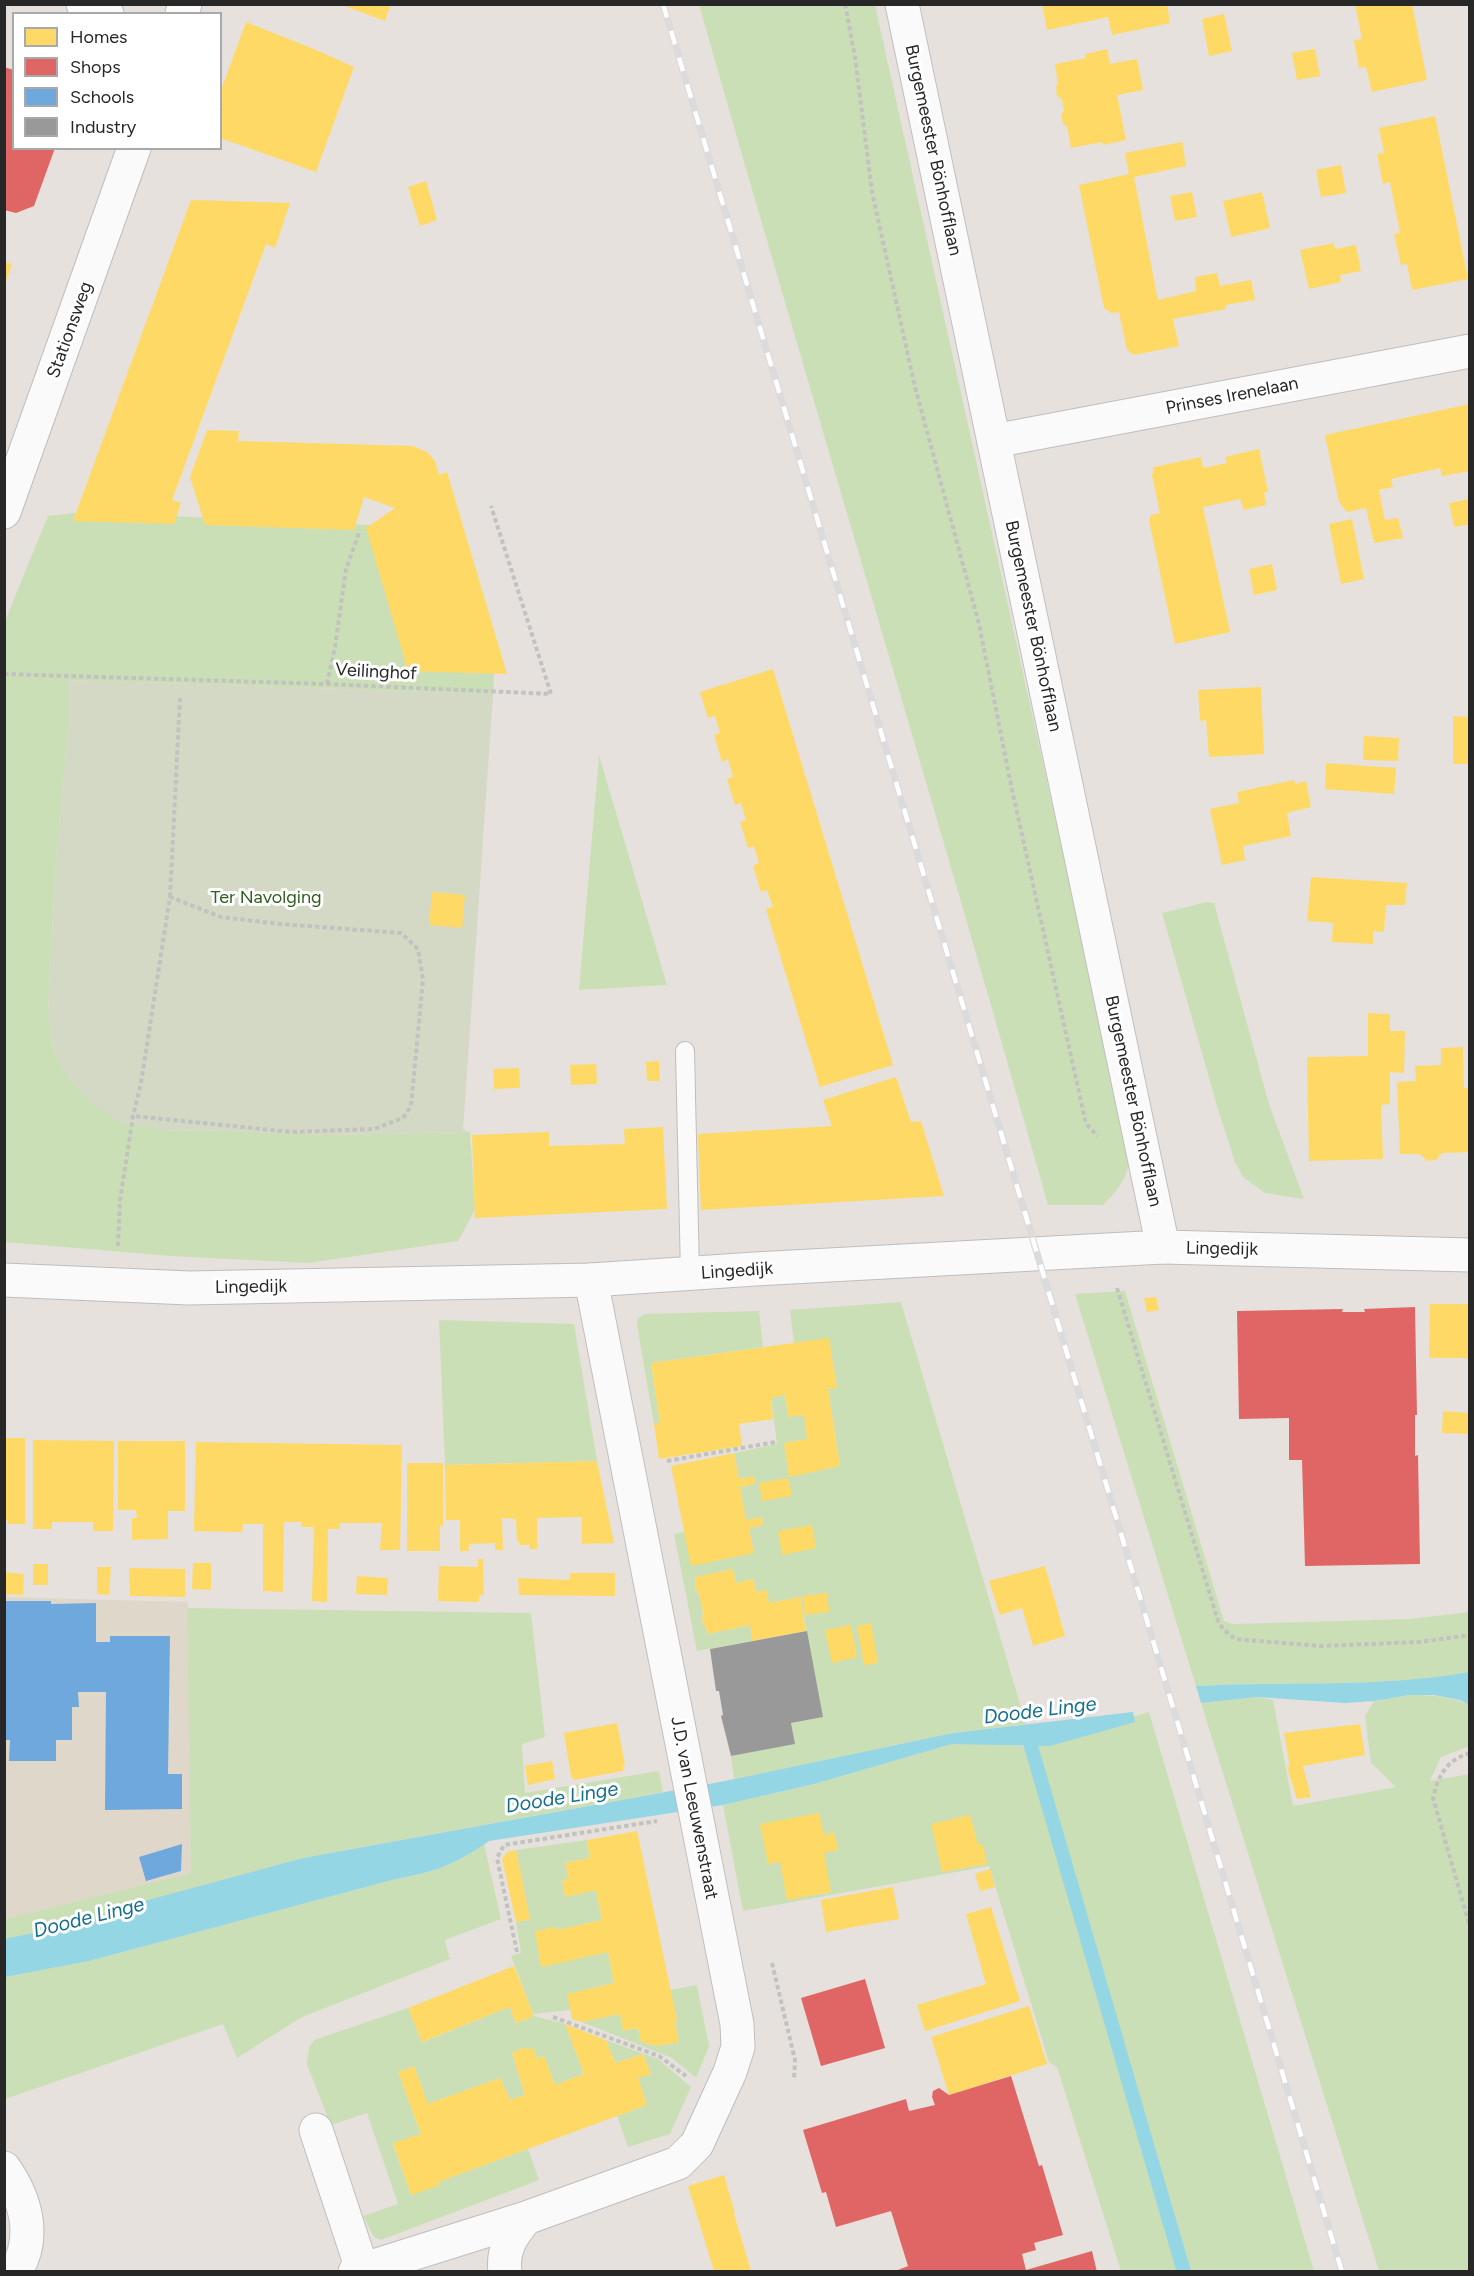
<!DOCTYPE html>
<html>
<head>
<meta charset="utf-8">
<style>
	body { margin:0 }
	#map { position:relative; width:1474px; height:2276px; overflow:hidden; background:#e6e1dc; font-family:Figtree,sans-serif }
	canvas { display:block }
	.frame { position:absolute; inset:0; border:6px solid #272727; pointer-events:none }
	.legend { position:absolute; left:12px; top:12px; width:210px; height:138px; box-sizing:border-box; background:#fff; border:2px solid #a9a9a9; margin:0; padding:8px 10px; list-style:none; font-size:18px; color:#272727 }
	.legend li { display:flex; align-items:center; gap:12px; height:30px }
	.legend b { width:30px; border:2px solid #a9a9a9 }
</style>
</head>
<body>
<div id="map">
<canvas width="1474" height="2276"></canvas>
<div class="frame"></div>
<ul class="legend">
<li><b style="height:16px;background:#ffd966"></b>Homes</li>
<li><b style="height:16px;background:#e06666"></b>Shops</li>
<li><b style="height:16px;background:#6fa8dc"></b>Schools</li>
<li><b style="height:16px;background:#999"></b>Industry</li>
</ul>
</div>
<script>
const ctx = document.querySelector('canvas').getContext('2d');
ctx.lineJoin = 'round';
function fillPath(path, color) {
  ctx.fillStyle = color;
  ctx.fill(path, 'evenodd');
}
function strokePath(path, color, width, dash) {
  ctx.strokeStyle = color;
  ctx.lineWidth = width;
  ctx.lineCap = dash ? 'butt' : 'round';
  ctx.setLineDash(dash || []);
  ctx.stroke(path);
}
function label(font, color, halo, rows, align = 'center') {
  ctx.font = font + ' Figtree,sans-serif';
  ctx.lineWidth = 6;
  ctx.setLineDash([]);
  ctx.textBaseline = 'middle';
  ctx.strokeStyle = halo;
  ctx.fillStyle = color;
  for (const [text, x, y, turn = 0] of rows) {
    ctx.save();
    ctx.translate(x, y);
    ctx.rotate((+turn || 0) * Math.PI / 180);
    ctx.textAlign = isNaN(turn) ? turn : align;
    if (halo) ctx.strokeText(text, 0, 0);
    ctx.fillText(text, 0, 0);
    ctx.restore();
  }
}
fillPath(new Path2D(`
	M4,1597L188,1602L191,1873L5,1919Z`), '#e0d7cb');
fillPath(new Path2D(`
	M699,5H875L1130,1156C1127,1180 1119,1188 1103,1205H1048C935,804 813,405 699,5Z
	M84,512L388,526L496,649L493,694L68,680V728L56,859L48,1012L52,1042L57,1058L69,1077L91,1103L170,1131L203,1130L325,1135L470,1132L475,1210L458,1241L308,1263L171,1256L5,1242V621L48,516Z
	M599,755L667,985L579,990Z
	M1207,902L1214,903L1269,1104L1304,1199L1265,1193L1243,1177L1235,1162L1217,1106L1162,913Z
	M1125,1291L1224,1621L1233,1624L1409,1619L1469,1612V1672C1379,1688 1288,1681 1196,1686L1075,1294Z
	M901,1302L1026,1724L953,1733L734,1779L731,1756L794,1744L791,1723L823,1717L800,1597L769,1603L767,1590L756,1592L753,1579L736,1583L733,1569L696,1577L695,1589C703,1598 703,1611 702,1622L706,1627L707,1634L750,1625L752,1641L697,1651L674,1534L685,1532L754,1553L749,1528L763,1525L762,1517L746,1520L740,1487L755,1484L754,1477L739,1479L734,1453L777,1444L771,1398L785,1395L788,1417L804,1415L807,1439L784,1443L789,1477L840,1466L828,1389L837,1387L829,1339L794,1343L790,1310Z
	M759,1311L763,1347L651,1363L660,1423L654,1424L637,1325L638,1318L645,1314Z
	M439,1320L574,1324L597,1461L445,1465Z
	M187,1608L531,1613L545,1737L522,1744L525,1793L659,1771L663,1792L303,1858L144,1901L62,1927L5,1939L4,1919L191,1873Z
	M1410,1695C1430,1695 1451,1696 1469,1705V1746L1441,1757L1430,1781L1469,1774V2271H1379L1201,1703L1257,1697L1273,1700L1293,1806L1396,1787L1371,1763L1365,1716L1374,1701Z
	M1149,1712L1314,2271H1190L1055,1828L1183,2271H1121L1057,2067L1049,2062L989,1866L743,1911L723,1805L814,1784L952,1744H1000L1031,1747Z
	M587,1840L590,1858L565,1863L569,1879L562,1881L565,1896L596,1890L602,1920L557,1930L556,1927L536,1931L541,1966L608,1952L614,1983L591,1988L570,2010L533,2014L511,1956L521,1953L516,1922L530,1919L516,1850Z
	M484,1844L501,1919L445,1940L450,1959L302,2017L237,2058L223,2024L5,2099L4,1977L89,1961L392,1880C430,1873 452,1867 484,1844Z
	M697,1985L709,2046L696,2078L672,2058L582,2022L620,2014L623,2031L638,2028L641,2042L657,2046L679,2042L675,2021L677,2020L670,1990Z
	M509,2007L516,2023L534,2016L565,2024L584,2074L555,2085L544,2056L537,2059L533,2048L527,2050L526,2047L512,2053L525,2095L510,2100L500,2078L428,2104L414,2066L398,2072L421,2134L393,2144L411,2195L439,2184L438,2182L528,2149L539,2180L381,2240L374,2237L363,2216L398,2204L367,2113L331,2125L307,2065L309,2048L314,2040L408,2008L423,2042Z
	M606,2040L658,2059L691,2087L670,2134L628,2147L617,2116L647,2105L638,2078L650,2073L643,2054L615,2063Z`), '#cbdfb7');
fillPath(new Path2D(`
	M67,680L493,694L463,1130L470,1132L325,1135L203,1130L170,1131L120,1122L91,1103L69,1077L57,1058L52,1042L48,1012L56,859L68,728Z`), '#d3d9c4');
fillPath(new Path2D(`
	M1469,1672V1705L1460,1700L1434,1695H1410L1374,1701L1345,1703L1257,1697L1201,1703L1196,1686C1288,1681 1379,1688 1469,1672Z
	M1133,1712L1135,1722L1050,1746L952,1744L814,1784L723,1805L489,1841C453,1866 434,1872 392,1880L89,1961L5,1977L4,1939L62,1927L144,1901L303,1858L720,1782L953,1733Z`), '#94d6e3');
fillPath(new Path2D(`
	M339,4H391L385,21Z
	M1042,4H1167L1170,23L1112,35L1108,17L1047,30Z
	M1355,4H1412L1427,80L1372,92L1366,67L1359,68L1354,40L1362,39Z
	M1224,14L1232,51L1209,56L1202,19Z
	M246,22L314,49L354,67L316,172L220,138V112L223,106L220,105V93Z
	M1107,49L1110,64L1137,59L1143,90L1117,95L1126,140L1103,145L1102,142L1071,148L1067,126L1063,124L1061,115L1064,111L1062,99L1057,96L1056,87L1058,83L1055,64L1086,58L1085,54Z
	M1315,49L1320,76L1297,80L1292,53Z
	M1435,116L1468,279L1412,290L1407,264L1401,265L1394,234L1400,233L1390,182L1383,184L1377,154L1384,153L1379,128Z
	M1182,142L1186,166L1134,177L1158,300L1196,291L1195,277L1217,273L1220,286L1251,280L1255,300L1225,305L1226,309L1173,319L1179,346L1134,355L1127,350L1119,312L1111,313L1104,308L1079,185L1129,174L1125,153Z
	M1341,165L1346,193L1321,197L1316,170Z
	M426,181L437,220L420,226L408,187Z
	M1192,192L1197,217L1175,221L1170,196Z
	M1262,192L1270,228L1231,237L1223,201Z
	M191,200L290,203L275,248L266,244L172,500L181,503L174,524L73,521Z
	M1334,243L1335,249L1356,245L1361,271L1340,275L1341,282L1309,289L1300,250Z
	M4,262L12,264L5,284H4Z
	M1470,404V471L1442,476L1440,468L1391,479L1393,487L1379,490L1385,520L1398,518L1403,538L1374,543L1366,508L1347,512L1339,502L1325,435Z
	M207,430L239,431L238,441L413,446L427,452L435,461L439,475L447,472L507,674L408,671L366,528L395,508L364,497L354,530L205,525L190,477Z
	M1259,449L1268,492L1264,493L1266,505L1244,510L1240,499L1203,507L1230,632L1175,644L1149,520L1151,515L1160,513L1152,475L1154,467L1201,457L1203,468L1227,463L1225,457Z
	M1470,499V524L1454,527L1449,503Z
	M1352,519L1364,579L1341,584L1329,524Z
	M1272,564L1277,590L1254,595L1249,569Z
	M773,669L893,1065L820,1087L766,909L773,907L767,890L761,892L753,866L759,863L754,846L748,848L740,822L746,820L741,803L735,805L727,779L733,777L728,759L722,762L714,735L720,733L715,716L708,718L700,692Z
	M1261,687L1264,754L1209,757L1206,720L1200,721L1198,690Z
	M1453,716L1470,717V764H1453Z
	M1364,736L1399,738L1398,761L1363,760Z
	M1326,763L1396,768L1394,794L1325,789Z
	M1294,780L1295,784L1306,781L1311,807L1287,813L1291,836L1243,846L1245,860L1222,865L1210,809L1239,803L1237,792Z
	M1311,877L1407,883L1405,905H1386L1384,932L1373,931V944L1332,942L1333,923L1307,921Z
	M432,892L465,895L462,928L429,925Z
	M1368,1013L1390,1014V1031H1405L1404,1073L1390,1072V1104L1381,1105L1383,1159L1309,1161L1307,1057L1368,1056Z
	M1463,1047L1464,1088H1470V1152L1442,1153L1436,1160L1427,1161L1420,1154H1400L1397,1082L1416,1081L1415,1066L1441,1065V1048Z
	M659,1061L660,1081H647L646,1062Z
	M596,1064L597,1084L571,1085L570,1065Z
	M519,1068L520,1088L494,1089L493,1069Z
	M896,1077L911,1122L921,1121L944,1196L701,1210L698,1134L832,1126L823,1100Z
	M663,1127L667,1209L475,1218L472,1135L549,1132V1146L625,1144L624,1129Z
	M1156,1297L1159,1310L1147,1312L1144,1298Z
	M1430,1304H1470V1358H1429Z
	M829,1338L837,1388L828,1389L840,1466L789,1477L784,1443L807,1439L804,1415L788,1417L785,1395L771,1398L773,1419L739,1424L742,1446L659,1459L654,1424L660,1423L651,1363Z
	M1443,1411L1470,1413V1434L1442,1433Z
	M4,1438H25V1524H8V1520H4Z
	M33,1440L114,1441L113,1531H93V1522H52V1529H33Z
	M118,1441H185V1511H168V1539L132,1540V1518H137L136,1510H118Z
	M196,1442L402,1445L400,1550H380L382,1523H340V1529H328L327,1602L312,1601L314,1527H301L302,1522H284L283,1592L263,1591V1524H243L242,1532L194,1531Z
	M734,1453L739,1479L754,1476L755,1484L740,1487L746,1520L762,1517L763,1525L749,1528L754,1553L691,1566L671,1466Z
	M597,1461L614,1543L582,1544V1517L537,1518V1549H529V1545H519L520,1542H517L516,1519L502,1518L503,1550H495V1543L469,1544V1551H460V1520H446L445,1465Z
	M407,1463H443V1526H440V1551H407Z
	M788,1478L792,1496L762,1501L759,1483Z
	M812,1525L816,1548L782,1555L778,1531Z
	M478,1559H483L484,1595H479V1602L438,1601L439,1566L478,1567Z
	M193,1563H211V1590L192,1589Z
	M33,1564H48V1585H33Z
	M1045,1566L1065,1636L1033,1646L1022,1608L1000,1615L989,1581Z
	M97,1567H111L109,1595L97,1594Z
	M129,1568L185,1569V1597L130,1596Z
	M733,1569L736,1583L753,1579L756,1592L767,1590L769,1603L800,1597L806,1631L752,1641L750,1625L707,1634L706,1627L702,1622L703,1612L699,1594L695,1589V1577Z
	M4,1572L24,1574L23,1595L4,1594Z
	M570,1573H615V1596L519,1595L518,1578L570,1580Z
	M357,1576L388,1578L387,1595L356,1594Z
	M827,1593L829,1612L805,1615L802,1596Z
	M871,1623L878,1663L864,1665L857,1626Z
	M851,1625L857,1657L832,1663L825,1630Z
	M617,1723L625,1765L623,1766V1771L574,1780L571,1776L564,1733Z
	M1360,1724L1365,1755L1303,1766L1311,1797L1297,1799L1287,1767H1290L1284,1733Z
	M552,1761L555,1779L528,1785L525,1766Z
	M819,1813L824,1835L834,1832L838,1850L824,1853L831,1892L787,1900L780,1862L768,1864L760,1824Z
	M970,1815L978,1845L983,1844L987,1864L942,1872L931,1824Z
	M637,1831L677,2020L675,2021L679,2042L657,2046L641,2042L638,2028L623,2031L620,2014L582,2022L572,2019L567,1994L614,1983L608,1952L541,1967L535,1931L556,1927L557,1930L602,1920L596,1890L565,1897L562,1880L569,1879L565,1863L590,1858L587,1840Z
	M516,1850L530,1919L516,1922L502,1859L507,1852Z
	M990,1869L995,1887L980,1891L975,1874Z
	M893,1887L899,1919L826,1932L821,1900Z
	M991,1907L1020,2001L925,2031L917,2005L986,1984L966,1914Z
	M514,1966L534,2016L516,2023L509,2007L422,2042L408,2008Z
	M1029,2006L1047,2064L949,2095L931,2037Z
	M565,2024L606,2040L615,2063L643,2054L651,2074L638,2078L647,2105L438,2182L440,2185L411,2195L393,2143L421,2134L398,2072L414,2066L428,2104L500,2078L510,2100L525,2095L512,2053L523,2048L526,2047L527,2050L533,2047L537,2059L544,2056L555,2085L584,2074Z
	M724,2175L735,2213L734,2214L751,2271H714L688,2186Z`), '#ffd966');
fillPath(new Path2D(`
	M4,67L14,70V148H55L34,206L16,213L4,210Z
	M1415,1307L1417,1415H1415V1456L1418,1455L1420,1564L1305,1566L1302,1460H1289V1418L1239,1419L1237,1311L1343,1309L1342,1312H1365L1364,1309Z
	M865,1979L885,2048L821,2066L801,1998Z
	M1011,2076L1039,2166L1042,2165L1063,2235L1034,2243L1036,2250L1022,2254L1026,2270L1092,2251L1097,2272H893L908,2266L891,2211L836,2227L826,2192L822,2193L803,2130L906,2099L909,2111L935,2105L932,2097L933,2091L939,2088L949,2095Z`), '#e06666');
fillPath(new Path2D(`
	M4,1601H51V1604L96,1603V1642H110V1636H170L168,1774H182V1809L105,1810L106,1692H78L79,1707H72V1740H56V1761H9L10,1740H4Z
	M182,1844L181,1871L146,1881L139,1857Z`), '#6fa8dc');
fillPath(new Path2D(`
	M807,1631L823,1717L791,1723L795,1744L731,1756L721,1716L723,1715L719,1691H716L710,1649Z`), '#999');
strokePath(new Path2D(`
	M1028,1736L1184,2272`), '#94d6e3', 14);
const service = new Path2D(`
	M685,1051L690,1274`);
const minor = new Path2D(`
	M83,4L107,14
	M182,14L185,4
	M994,441L1470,351
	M4,512L134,148
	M1163,1247L1470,1255
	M316,2130L362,2269
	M4,2168C26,2199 37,2238 15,2272
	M355,2272L526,2218
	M505,2272C502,2249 512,2235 526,2218L678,2163L697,2144L730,2072L738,2047L737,2024L591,1280`);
const tertiary = new Path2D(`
	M4,1280L189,1288L591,1280L755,1269L1163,1247L902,4`);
strokePath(service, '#bfbdbd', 20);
strokePath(minor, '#bfbdbd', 35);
strokePath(tertiary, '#bfbdbd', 35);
strokePath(new Path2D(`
	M845,4L855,57L872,192L915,387L979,624L1011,785L1086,1124L1098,1136
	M4,674L327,684L551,694L491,506
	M327,684L335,647L346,569L360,530
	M170,897L180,698
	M118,1246L120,1201L133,1116L141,1083L170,897L221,917L280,924L401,933L418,949L423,980L411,1106L403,1118L374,1129L291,1132L133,1116
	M1117,1288L1218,1621L1223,1629L1235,1639L1320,1646L1420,1642L1470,1635
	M667,1461L776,1442
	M1470,1753C1446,1760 1438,1776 1433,1798L1470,1927
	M517,1952L497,1858L504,1845L657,1821
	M772,1963L795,2060L794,2078
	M553,2017L659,2056L686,2076`), '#c2c2c1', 4, [4.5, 3]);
strokePath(service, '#fbfafa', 18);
strokePath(minor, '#fbfafa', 33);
strokePath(tertiary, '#fbfafa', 33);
const rail = new Path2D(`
	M663,4L1342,2272`);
strokePath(rail, '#dcdbdc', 7);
strokePath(rail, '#fff', 4.5, [14]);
label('18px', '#272727', '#fff', [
	["Burgemeester Bönhofflaan",933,150,78],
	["Stationsweg",70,330,-70],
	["Prinses Irenelaan",1232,396,-11],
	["Burgemeester Bönhofflaan",1033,626,78],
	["Veilinghof",376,672,3],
	["Burgemeester Bönhofflaan",1133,1101,78],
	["Lingedijk",1222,1249,1],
	["Lingedijk",737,1271,-4],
	["Lingedijk",251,1287,-1],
	["J.D. van Leeuwenstraat",694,1808,79]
]);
label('18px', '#305e1d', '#fff', [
	["Ter Navolging",266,898]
]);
label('italic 20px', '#156e8d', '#fff', [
	["Doode Linge",1040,1711,-7],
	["Doode Linge",562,1798,-9],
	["Doode Linge",89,1918,-14]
]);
</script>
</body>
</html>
